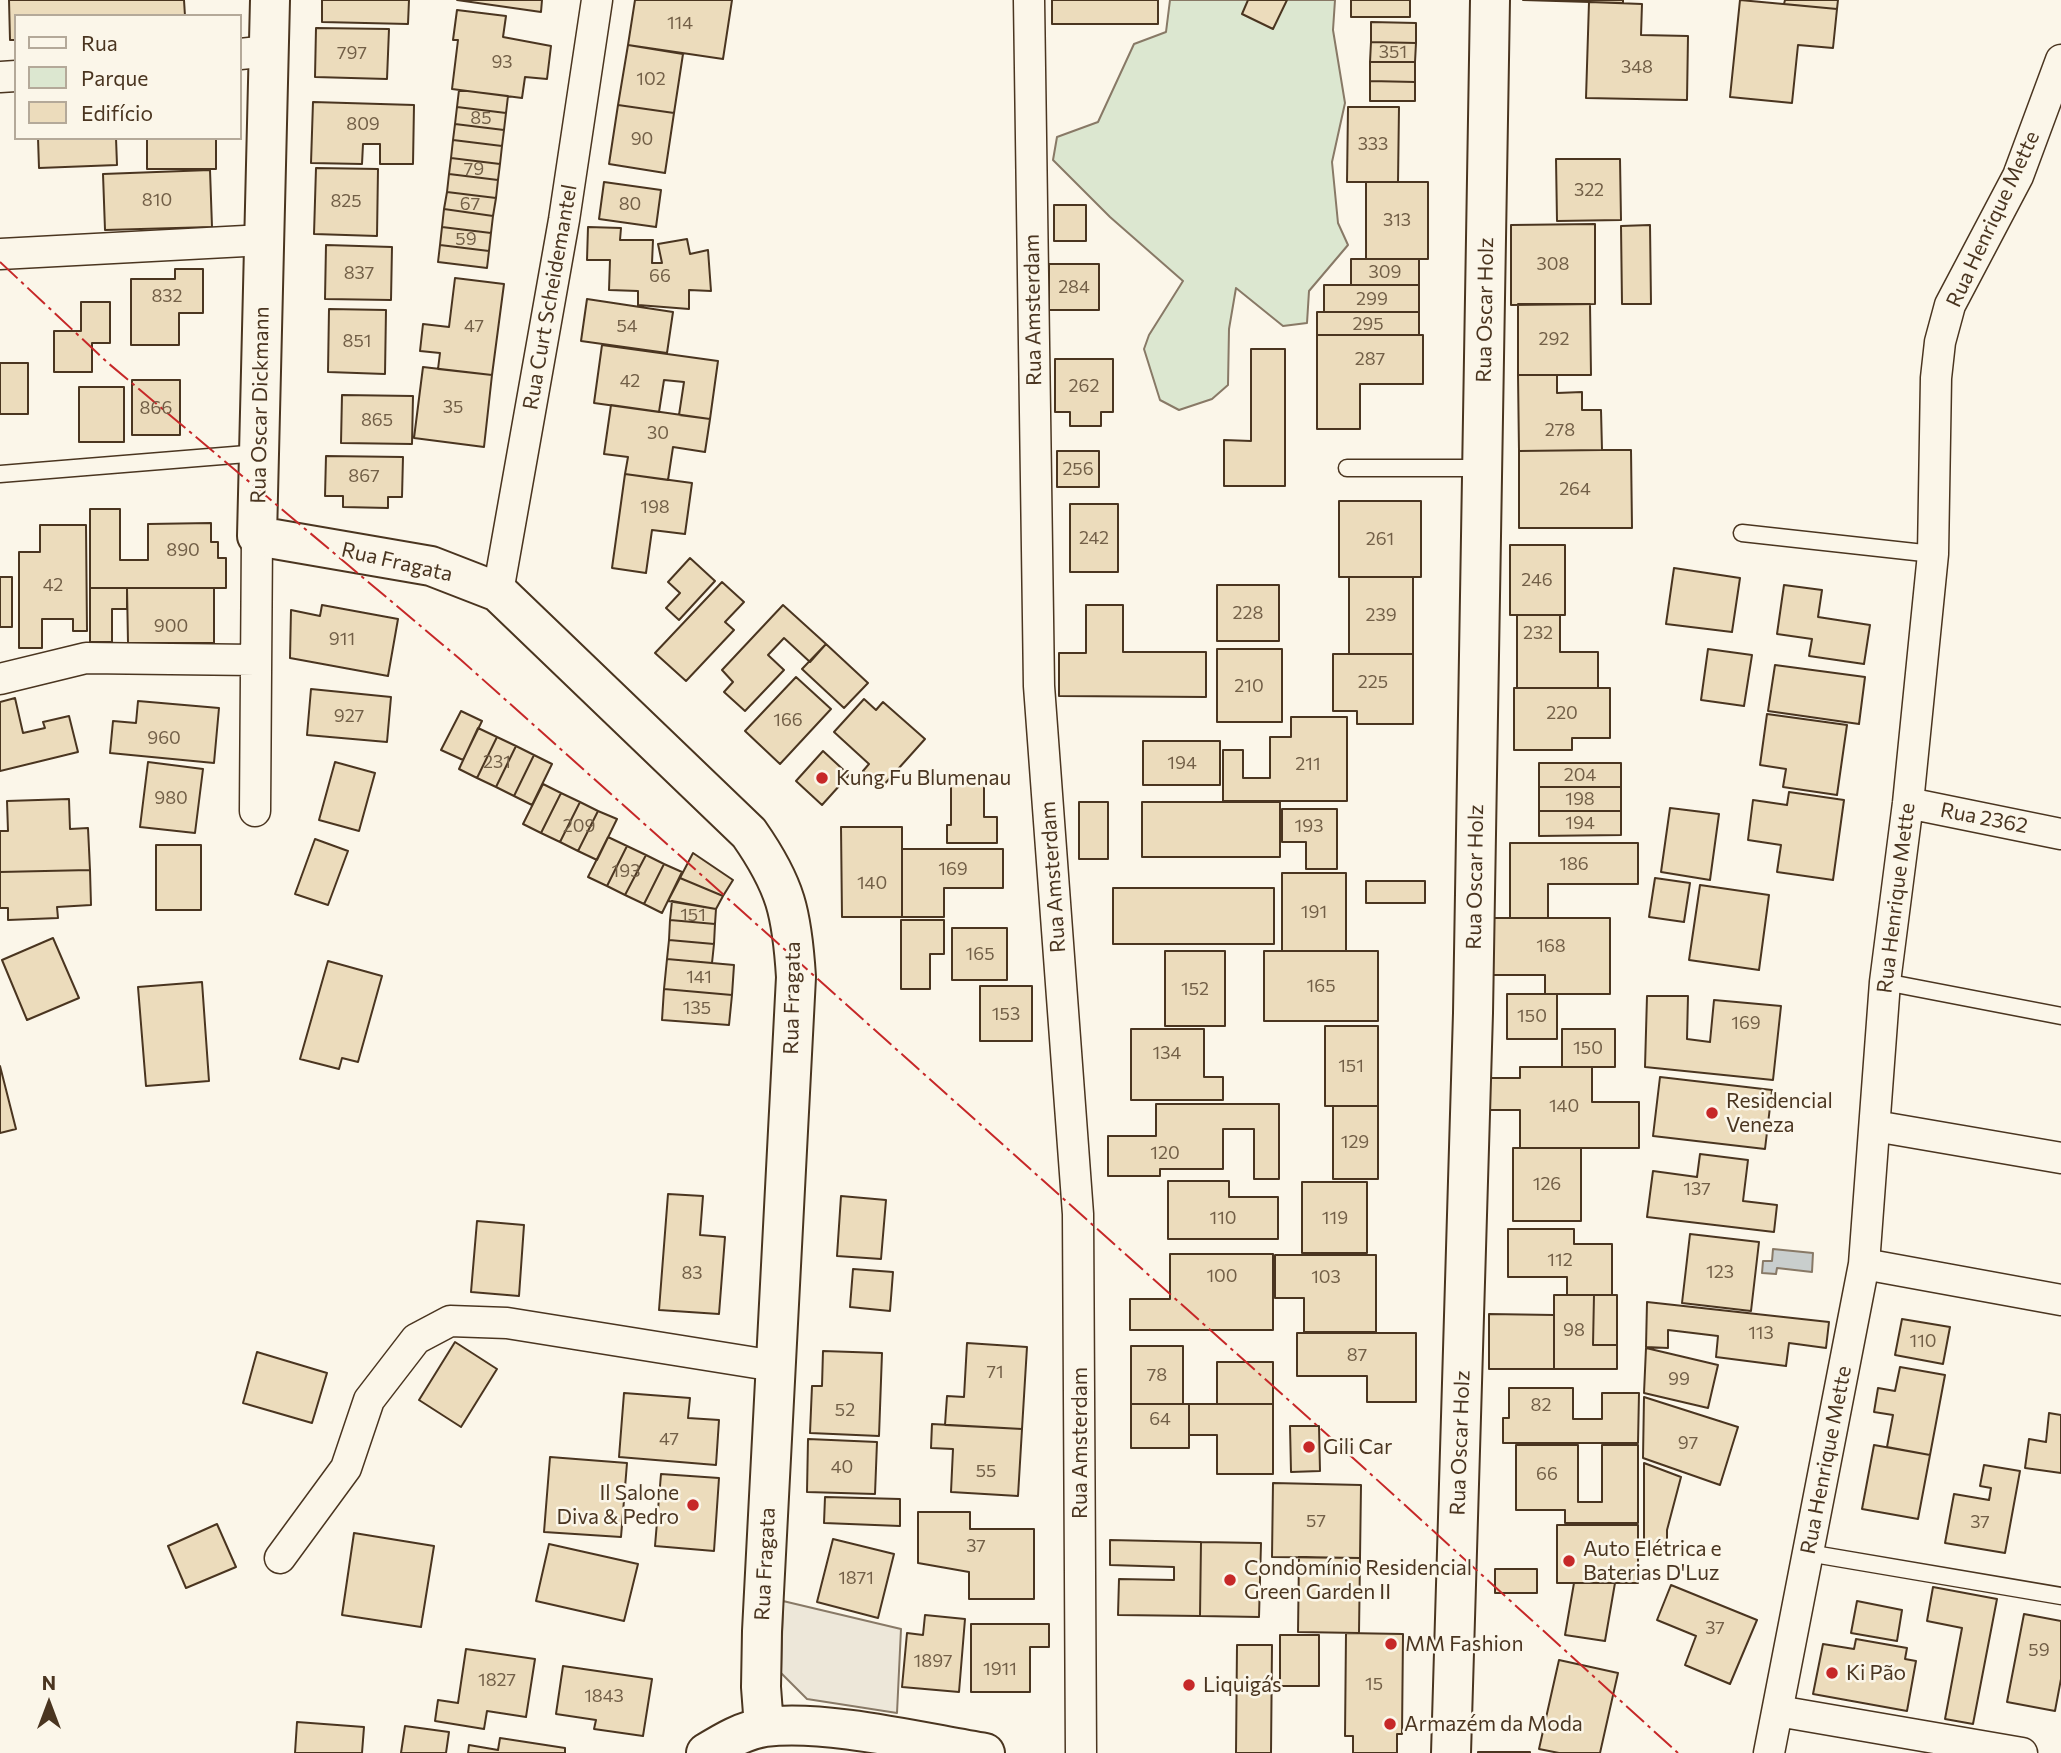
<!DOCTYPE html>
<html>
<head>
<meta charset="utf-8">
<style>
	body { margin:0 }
	#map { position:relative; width:2061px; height:1753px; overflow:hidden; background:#fbf6e9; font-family:Commissioner,sans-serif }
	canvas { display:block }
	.legend { position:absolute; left:14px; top:14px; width:228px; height:126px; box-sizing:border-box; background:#fbf6e9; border:2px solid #b4a999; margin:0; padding:9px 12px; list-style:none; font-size:21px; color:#4a3520 }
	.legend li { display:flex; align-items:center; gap:14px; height:35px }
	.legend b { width:35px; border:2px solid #b4a999 }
	.north { position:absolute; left:14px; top:1669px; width:70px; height:70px; -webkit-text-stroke:5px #fbf6e9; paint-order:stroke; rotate:0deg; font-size:19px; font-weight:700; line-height:28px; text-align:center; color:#4a3520 }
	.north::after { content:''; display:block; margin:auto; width:24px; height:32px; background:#4a3520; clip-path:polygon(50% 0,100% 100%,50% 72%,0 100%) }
</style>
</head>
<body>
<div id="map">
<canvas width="2061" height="1753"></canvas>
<ul class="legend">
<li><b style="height:9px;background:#fbf6e9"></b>Rua</li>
<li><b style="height:19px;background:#dce7d0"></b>Parque</li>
<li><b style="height:19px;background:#ecdcbc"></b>Edifício</li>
</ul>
<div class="north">N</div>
</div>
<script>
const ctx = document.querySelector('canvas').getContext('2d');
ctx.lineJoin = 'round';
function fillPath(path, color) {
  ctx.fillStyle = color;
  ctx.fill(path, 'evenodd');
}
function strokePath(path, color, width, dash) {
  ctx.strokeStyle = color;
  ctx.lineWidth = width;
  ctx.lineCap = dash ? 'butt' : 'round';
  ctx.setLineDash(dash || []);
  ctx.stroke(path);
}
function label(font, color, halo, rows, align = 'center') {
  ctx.font = font + ' Commissioner,sans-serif';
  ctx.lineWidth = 5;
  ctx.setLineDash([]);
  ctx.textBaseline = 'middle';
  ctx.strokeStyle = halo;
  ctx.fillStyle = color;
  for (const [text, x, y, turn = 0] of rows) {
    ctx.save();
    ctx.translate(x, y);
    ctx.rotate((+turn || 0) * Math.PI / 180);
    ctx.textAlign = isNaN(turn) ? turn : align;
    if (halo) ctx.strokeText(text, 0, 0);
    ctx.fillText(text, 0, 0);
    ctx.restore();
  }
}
const green = new Path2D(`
	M1170,0H1335L1333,30L1345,103L1332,162L1338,223L1348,245L1309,291L1307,323L1283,326L1236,288L1229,329L1228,385L1212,399L1179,410L1160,400L1144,349L1149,335L1183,281L1110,217L1053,160L1057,137L1098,122L1134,44L1166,32Z`);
fillPath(green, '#dce7d0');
strokePath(green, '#887966', 2);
const parking = new Path2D(`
	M783,1601L901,1629L897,1713L807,1699L781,1673Z`);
fillPath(parking, '#ede7d9');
strokePath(parking, '#887966', 2);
const water = new Path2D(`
	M1773,1249L1813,1253L1812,1272L1777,1268L1776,1274L1762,1273L1763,1261H1772Z`);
fillPath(water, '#c9cecd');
strokePath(water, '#887966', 2);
const building = new Path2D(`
	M9,0H184L185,16H16V40H10Z
	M322,0H409L408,24L322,22Z
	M457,0H542L541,12Z
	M635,0H732L723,59L628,45Z
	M1052,0H1158V24H1052Z
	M1248,0H1287L1273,29L1242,14Z
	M1351,0H1410V17H1351Z
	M1523,0H1623V3Z
	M1740,0L1837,9L1833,48L1798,45L1792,103L1730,97Z
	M1785,0H1838L1837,9L1784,4Z
	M1589,2L1642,4L1641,35L1688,36L1687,100L1586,98Z
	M457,10L506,16L503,37L551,46L547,79L525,77L522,98L452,89L458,40H453Z
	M1371,22L1416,23V43L1371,42Z
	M316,28L389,29L387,79L315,77Z
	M1371,42L1416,43L1415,62H1370Z
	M628,45L683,54L674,113L618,105Z
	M1370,62H1415V82L1370,81Z
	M1370,81L1415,82V101H1370Z
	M459,90L508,96L506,113L457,107Z
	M313,102L414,105L413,164H380V144H363L362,164L311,163Z
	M618,105L674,113L665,173L609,164Z
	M457,107L506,113L504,130L455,124Z
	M1348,107H1399L1398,182H1347Z
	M455,124L504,130L502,146L453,140Z
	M38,138H116L117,165L39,168Z
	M147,138H216V169H147Z
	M453,140L502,146L500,164L451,158Z
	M451,158L500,164L498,180L449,174Z
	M1556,159H1620L1621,220L1557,221Z
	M316,168L378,169L377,236L314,234Z
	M210,170L212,227L105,230L103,174Z
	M449,174L498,180L496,198L447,192Z
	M604,182L661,190L656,227L599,219Z
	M1366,182H1428V259H1366Z
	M447,192L496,198L493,216L444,209Z
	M1054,205H1086V241H1054Z
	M444,209L493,216L491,233L442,227Z
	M1595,224V304L1511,305V225Z
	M1650,225L1651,304H1622L1621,226Z
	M442,227L491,233L489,251L440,245Z
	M588,227L621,228L620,240H653L652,263H662L658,244L687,239L690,254L708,250L711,291L689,290V309L638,305V291L609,290L610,260H587Z
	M326,245L392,247L391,300L325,299Z
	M440,245L489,251L487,268L438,262Z
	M1351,259H1419V285H1351Z
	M1049,264H1099V310H1049Z
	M175,269H203V313H179V345H131V279H175Z
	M455,278L504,284L492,375L438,369L440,353L420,351L423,324L449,327Z
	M1324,285H1419V312H1324Z
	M587,299L673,312L667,353L581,341Z
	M81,302H110V343H92V372H54V331H81Z
	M1518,304H1590L1591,375H1518Z
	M329,309L386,310L385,374L328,372Z
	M1317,312H1419V335H1317Z
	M1317,335H1423V384H1360V429H1317Z
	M602,345L718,361L710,419L679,415L684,382L664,380L659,412L594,403Z
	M1251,349H1285V486H1224V440L1251,441Z
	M1055,359H1113V412H1101V426H1070V412H1055Z
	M0,363H28V414H0Z
	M423,367L492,375L484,447L414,438Z
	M1518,375H1557V393L1582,392V410H1601L1602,450L1519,451Z
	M132,380H180V435H132Z
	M79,387H124V442H79Z
	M342,395L413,396L412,444L341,443Z
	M611,405L710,419L705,452L673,447L668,480L625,474L628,457L604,454Z
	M1602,450H1631L1632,528H1519V451Z
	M1057,451H1099V487H1057Z
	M326,456L403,457L402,497H388V508L343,507V496H325Z
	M625,474L692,483L685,534L652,530L646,573L612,568Z
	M1339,501H1421V577H1339Z
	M1070,504H1118V572H1070Z
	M90,509H120V560H148V524L211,523V542H218V558H226V588H90Z
	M40,525H86L87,631H73V619H42V648H19V552H40Z
	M1510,545H1565V615H1510Z
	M690,558L715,581L679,620L666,608L680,593L668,582Z
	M1674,568L1740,578L1732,632L1666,624Z
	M0,577H12V627H0Z
	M1349,577H1413V654H1349Z
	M722,582L744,602L725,622L734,630L686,681L655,653Z
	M1217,585H1279V641H1217Z
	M1784,585L1822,590L1818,617L1870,625L1864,664L1809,656L1812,639L1777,634Z
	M90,588H127V609H112V642H90Z
	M127,588H214V643H128Z
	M322,605L398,619L388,676L290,658L291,610L320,616Z
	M783,605L826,644L810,662L784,638L768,655L784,670L745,711L724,692L733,682L722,670Z
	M1086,605H1123V652H1206V697L1059,696V653H1086Z
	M1517,615H1560V652H1598V688H1517Z
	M826,644L868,683L844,708L802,669Z
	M1217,649H1282V722H1217Z
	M1708,649L1752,655L1744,706L1701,700Z
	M1333,654H1413V724H1357V711H1333Z
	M1775,665L1865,677L1859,724L1768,711Z
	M796,677L831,709L780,764L745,731Z
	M1514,688H1610V738H1572V750H1514Z
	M311,689L391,697L387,742L307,735Z
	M15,698L23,733L45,728L43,722L69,716L78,752L0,771V702Z
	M864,699L876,710L883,702L925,739L881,788L863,771L869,764L834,732Z
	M138,701L219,708L214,763L110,753L113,721L136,723Z
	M461,711L482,721L463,760L441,750Z
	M1767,714L1847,725L1837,795L1783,787L1786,769L1760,765Z
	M1291,717H1347V801H1223V750H1243V778H1270V737H1291Z
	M478,728L497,737L477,778L459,769Z
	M497,737L516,746L496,787L477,778Z
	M1143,741H1220V785H1143Z
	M516,746L534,755L514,796L496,787Z
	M823,751L849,775L822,805L796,781Z
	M534,755L552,764L532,805L514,796Z
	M148,762L203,769L195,833L140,827Z
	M335,762L375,773L359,831L319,820Z
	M1539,763H1621V787H1539Z
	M951,776L984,777V817H997V843H947V825H951Z
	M543,784L561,793L541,833L523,824Z
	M1539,787H1621V811H1539Z
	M1789,792L1844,800L1833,880L1777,872L1781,845L1748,840L1753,800L1787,805Z
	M561,793L580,802L560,842L541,833Z
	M69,799L70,829L88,828L90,870L0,872V831H8L7,801Z
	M580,802L598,811L578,851L560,842Z
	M1079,802H1108V859H1079Z
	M1142,802H1280V857H1142Z
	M1670,808L1719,814L1710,880L1661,872Z
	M1282,809H1337V869H1306V842H1282Z
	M598,811L617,819L597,860L578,851Z
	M1539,811H1621V835L1539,836Z
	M841,827H902V917H842Z
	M608,837L627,846L607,886L588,877Z
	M315,839L348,851L328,905L295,894Z
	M1510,843H1638V884H1548V918H1510Z
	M156,845H201V910H156Z
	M627,846L646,855L625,895L607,886Z
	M902,849H1003V888H944V917H902Z
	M693,853L733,880L723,896L680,878Z
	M646,855L664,864L644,904L625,895Z
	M664,864L682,872L662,913L644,904Z
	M90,870L91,905L57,907L58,918L8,920V908H0V872Z
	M1282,873H1346V951H1282Z
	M680,878L723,896L716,909L668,901Z
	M1655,878L1690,883L1684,922L1649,917Z
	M1366,881H1425V903H1366Z
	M1700,885L1769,895L1759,970L1689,960Z
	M1113,888H1274V944H1113Z
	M672,901L716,909L715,924L670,920Z
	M1492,918H1610V994H1545V975H1492Z
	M670,920L715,924L714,944L669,940Z
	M901,920H944V954H930V989H901Z
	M952,928H1007V980H952Z
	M53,938L79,998L27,1020L2,960Z
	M669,940L714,944L712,963L667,959Z
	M1165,951H1225V1026H1165Z
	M1264,951H1378V1021H1264Z
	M667,959L734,965L732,995L664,989Z
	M328,961L382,976L358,1062L342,1058L339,1069L300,1059Z
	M202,982L209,1081L146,1086L138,987Z
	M980,986H1032V1041H980Z
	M664,989L732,995L729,1025L662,1020Z
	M1507,994H1557V1039H1507Z
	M1647,996H1688L1687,1039L1710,1042L1714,1000L1781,1006L1773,1080L1645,1067Z
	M1325,1026H1378V1106H1325Z
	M1131,1029H1204V1077H1223V1100H1131Z
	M1562,1029H1615V1067H1562Z
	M0,1066L16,1129L0,1133Z
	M1520,1067H1592V1102H1639V1148H1520V1110H1488V1078H1520Z
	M1660,1077L1772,1090L1765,1149L1653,1136Z
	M1156,1104H1279V1179H1254V1129H1223V1169H1160V1176H1108V1136H1156Z
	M1333,1106H1378V1179H1333Z
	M1513,1148H1581V1221H1513Z
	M1700,1154L1748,1160L1743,1201L1777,1205L1774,1232L1647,1217L1653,1171L1697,1177Z
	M1168,1181H1229V1197H1278V1239H1168Z
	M1302,1182H1367V1253H1302Z
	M668,1194L703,1196L700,1235L725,1237L719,1314L659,1310Z
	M841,1196L886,1200L881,1259L837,1256Z
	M477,1221L524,1225L519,1296L471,1292Z
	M1508,1229H1574V1244H1612V1295H1567V1277H1508Z
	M1690,1234L1759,1242L1751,1311L1682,1303Z
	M1170,1254H1273V1330H1130V1299H1170Z
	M1275,1255H1376V1332H1304V1298H1275Z
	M853,1269L893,1272L890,1311L850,1307Z
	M1554,1295H1594L1593,1345H1617V1369H1554Z
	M1594,1295H1617V1345H1593Z
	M1647,1302L1829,1322L1826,1348L1789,1343L1786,1366L1716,1357L1718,1336L1668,1330V1348L1646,1347Z
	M1489,1314L1554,1315V1369H1489Z
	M1902,1319L1950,1327L1943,1364L1895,1355Z
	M1297,1333H1416V1402H1367V1376H1297Z
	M455,1342L497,1369L461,1427L419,1400Z
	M967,1343L1027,1347L1022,1429L945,1425L947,1396L964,1397Z
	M1131,1346H1183V1404H1131Z
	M1646,1348L1718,1365L1708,1408L1644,1393Z
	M823,1351L882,1353L879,1436L810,1433L812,1386H822Z
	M257,1352L327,1373L312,1423L243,1403Z
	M1217,1362H1273V1404H1217Z
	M1900,1367L1945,1375L1930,1455L1887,1447L1893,1415L1874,1412L1878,1388L1895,1391Z
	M1509,1388H1573V1419H1602V1393H1639L1638,1443H1503V1418H1509Z
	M624,1393L690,1398L688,1418L719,1420L716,1465L619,1457Z
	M1644,1397L1738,1427L1720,1485L1643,1458Z
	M1131,1404H1189V1448H1131Z
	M1189,1404H1273V1474H1217V1435H1189Z
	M2049,1413L2061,1415V1473L2025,1468L2029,1439L2046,1442Z
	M932,1424L1022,1429L1018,1496L951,1492L953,1449L931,1448Z
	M1290,1426H1319L1320,1471L1291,1472Z
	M808,1439L877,1442L875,1494L807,1492Z
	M1516,1445H1578V1502H1602V1445H1638V1523H1565V1510H1516Z
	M1874,1445L1930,1455L1918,1519L1862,1509Z
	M550,1457L627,1463L621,1537L544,1532Z
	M1644,1463L1681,1477L1667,1530V1549H1644Z
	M1984,1465L2020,1471L2005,1553L1945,1543L1954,1494L1989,1500L1991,1488L1980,1486Z
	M661,1474L719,1478L714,1551L655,1546Z
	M1273,1483L1361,1485L1360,1558L1272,1557Z
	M825,1497L900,1499V1526L824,1523Z
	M918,1512H970V1529H1034V1599H969V1572L918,1563Z
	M217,1524L236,1567L186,1588L168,1546Z
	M1557,1525H1638V1583H1557Z
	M354,1533L434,1546L421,1627L342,1615Z
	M833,1539L894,1554L878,1618L817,1602Z
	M1110,1540L1201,1542L1200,1616L1118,1615L1119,1579L1174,1580V1567L1110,1565Z
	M1201,1542L1261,1543L1259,1617L1200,1616Z
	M549,1544L638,1564L624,1621L536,1601Z
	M1299,1557L1360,1558L1359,1633L1298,1632Z
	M1495,1569H1537V1593H1495Z
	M1574,1583H1615L1605,1641L1565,1635Z
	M1671,1585L1757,1620L1730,1684L1685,1665L1696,1636L1657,1620Z
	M1933,1587L1997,1599L1973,1724L1945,1719L1962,1628L1927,1621Z
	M1857,1601L1902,1610L1897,1641L1851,1633Z
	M2024,1614L2061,1621V1679L2055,1711L2007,1702Z
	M925,1615L965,1619L959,1692L902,1687L907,1633L923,1635Z
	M971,1624H1049V1647H1030V1692H971Z
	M1346,1633L1403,1634L1402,1734H1397V1753H1353V1736H1345Z
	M1280,1635H1319V1686H1280Z
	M1856,1639L1907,1648L1905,1659L1916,1661L1907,1711L1813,1694L1823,1644L1854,1649Z
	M1237,1645H1272L1271,1753H1236Z
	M466,1649L535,1659L526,1717L487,1711L484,1729L435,1721L438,1700L458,1703Z
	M1559,1660L1618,1673L1600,1753H1559L1539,1749Z
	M563,1666L652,1679L643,1736L594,1729L596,1720L556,1714Z
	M297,1722L364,1727L362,1753H295Z
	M405,1726L449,1732L446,1753H401Z
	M500,1738L565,1748V1753H468L469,1745L498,1750Z
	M1478,1752H1530V1753H1478Z`);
fillPath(building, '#ecdcbc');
strokePath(building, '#4a3520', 2);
const service = new Path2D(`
	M1347,468H1483
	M0,474L259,453
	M1742,533L1933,554
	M1885,982L2061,1016
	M1808,1553L2061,1596`);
const minor = new Path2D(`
	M1029,0L1039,686L1078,1214L1081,1753
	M240,54L269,51
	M0,77L16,76
	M0,254L264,240
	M498,592L564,220L597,0
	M0,679L86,658L255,660
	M1908,803L2061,834
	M255,811L257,536
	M1875,1126L2061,1158
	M1864,1264L2061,1300
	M280,1558L346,1468L369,1400L416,1339L450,1321L507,1323L775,1366
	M1778,1711L2022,1753
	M1769,1753L1864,1264L1885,982L1908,803L1933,554L1936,378L1940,342L1950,305L2018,176L2061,60`);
const tertiary = new Path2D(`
	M270,0L257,536L431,566L498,592L749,833C786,886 792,913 796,977L762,1631L761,1687L764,1727
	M706,1753C724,1742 744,1730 765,1727C825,1719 924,1743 985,1753
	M1451,1753L1473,1013L1490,0`);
strokePath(service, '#4a3520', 19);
strokePath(minor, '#4a3520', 33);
strokePath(tertiary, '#4a3520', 42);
strokePath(service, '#fbf6e9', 16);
strokePath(minor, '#fbf6e9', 30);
strokePath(tertiary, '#fbf6e9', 38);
strokePath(new Path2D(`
	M0,262L108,363L461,660L1331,1438L1678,1753`), '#c62828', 2, [24, 5, 3.5, 5]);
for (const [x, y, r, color] of [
	[822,778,7,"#c62828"],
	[1712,1113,7,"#c62828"],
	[1309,1447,7,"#c62828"],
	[693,1505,7,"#c62828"],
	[1569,1561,7,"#c62828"],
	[1230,1580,7,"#c62828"],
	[1391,1644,7,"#c62828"],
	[1832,1673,7,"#c62828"],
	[1189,1685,7,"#c62828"],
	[1390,1724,7,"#c62828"]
]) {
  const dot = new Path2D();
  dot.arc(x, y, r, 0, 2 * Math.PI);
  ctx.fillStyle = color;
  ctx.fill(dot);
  strokePath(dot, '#fbf6e9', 2.5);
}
label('18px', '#725f47', null, [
	["114",680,23],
	["351",1393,52],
	["797",352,53],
	["93",502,62],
	["348",1637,67],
	["102",651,79],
	["85",481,118],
	["809",363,124],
	["90",642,139],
	["333",1373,144],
	["79",474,169],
	["322",1589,190],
	["810",157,200],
	["825",346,201],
	["67",470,204],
	["80",630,204],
	["313",1397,220],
	["59",466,239],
	["308",1553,264],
	["309",1385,272],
	["837",359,273],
	["66",660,276],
	["284",1074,287],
	["832",167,296],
	["299",1372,299],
	["295",1368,324],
	["47",474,326],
	["54",627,326],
	["292",1554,339],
	["851",357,341],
	["287",1370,359],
	["42",630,381],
	["262",1084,386],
	["35",453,407],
	["866",156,408],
	["865",377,420],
	["278",1560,430],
	["30",658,433],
	["256",1078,469],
	["867",364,476],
	["264",1575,489],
	["198",655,507],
	["242",1094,538],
	["261",1380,539],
	["890",183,550],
	["246",1537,580],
	["42",53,585],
	["228",1248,613],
	["239",1381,615],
	["900",171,626],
	["232",1538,633],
	["911",342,639],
	["225",1373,682],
	["210",1249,686],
	["220",1562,713],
	["927",349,716],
	["166",788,720],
	["960",164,738],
	["231",497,762],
	["194",1182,763],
	["211",1308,764],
	["204",1580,775],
	["980",171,798],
	["198",1580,799],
	["194",1580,823],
	["209",579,826],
	["193",1309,826],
	["186",1574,864],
	["169",953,869],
	["193",626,871],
	["140",872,883],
	["191",1314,912],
	["151",693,915],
	["168",1551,946],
	["165",980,954],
	["141",699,977],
	["165",1321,986],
	["152",1195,989],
	["135",697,1008],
	["153",1006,1014],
	["150",1532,1016],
	["169",1746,1023],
	["150",1588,1048],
	["134",1167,1053],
	["151",1351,1066],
	["140",1564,1106],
	["129",1355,1142],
	["120",1165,1153],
	["126",1547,1184],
	["137",1697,1189],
	["110",1223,1218],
	["119",1335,1218],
	["112",1560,1260],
	["123",1720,1272],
	["83",692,1273],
	["100",1222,1276],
	["103",1326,1277],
	["98",1574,1330],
	["113",1761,1333],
	["110",1923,1341],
	["87",1357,1355],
	["71",995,1372],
	["78",1157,1375],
	["99",1679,1379],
	["82",1541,1405],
	["52",845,1410],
	["64",1160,1419],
	["47",669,1439],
	["97",1688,1443],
	["40",842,1467],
	["55",986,1471],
	["66",1547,1474],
	["57",1316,1521],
	["37",1980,1522],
	["37",976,1546],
	["1871",856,1578],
	["37",1715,1628],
	["59",2039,1650],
	["1897",933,1661],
	["1911",1000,1669],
	["1827",497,1680],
	["15",1374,1684],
	["1843",604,1696]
]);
label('21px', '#4a3520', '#fbf6e9', [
	["Rua Henrique Mette",1993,219,-65],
	["Rua Curt Scheidemantel",550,297,-80],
	["Rua Amsterdam",1033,310,-91],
	["Rua Oscar Holz",1485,310,-89],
	["Rua Oscar Dickmann",260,405,-89],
	["Rua Fragata",397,562,13],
	["Rua 2362",1984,818,11],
	["Rua Amsterdam",1053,877,-94],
	["Rua Oscar Holz",1475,877,-89],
	["Rua Henrique Mette",1896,898,-83],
	["Rua Fragata",792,998,-89],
	["Rua Amsterdam",1080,1443,-90],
	["Rua Oscar Holz",1460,1443,-88],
	["Rua Henrique Mette",1826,1460,-79],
	["Rua Fragata",765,1564,-87]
]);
label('21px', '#4a3520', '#fbf6e9', [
	["Kung Fu Blumenau",836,778],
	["Residencial",1726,1101],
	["Veneza",1726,1125],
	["Gili Car",1323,1447],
	["Il Salone",679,1493,"right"],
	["Diva & Pedro",679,1517,"right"],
	["Auto Elétrica e",1583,1549],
	["Baterias D'Luz",1583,1573],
	["Condomínio Residencial",1244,1568],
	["Green Garden II",1244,1592],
	["MM Fashion",1405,1644],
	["Ki Pão",1846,1673],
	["Liquigás",1203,1685],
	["Armazém da Moda",1404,1724]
], 'left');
</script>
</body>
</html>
